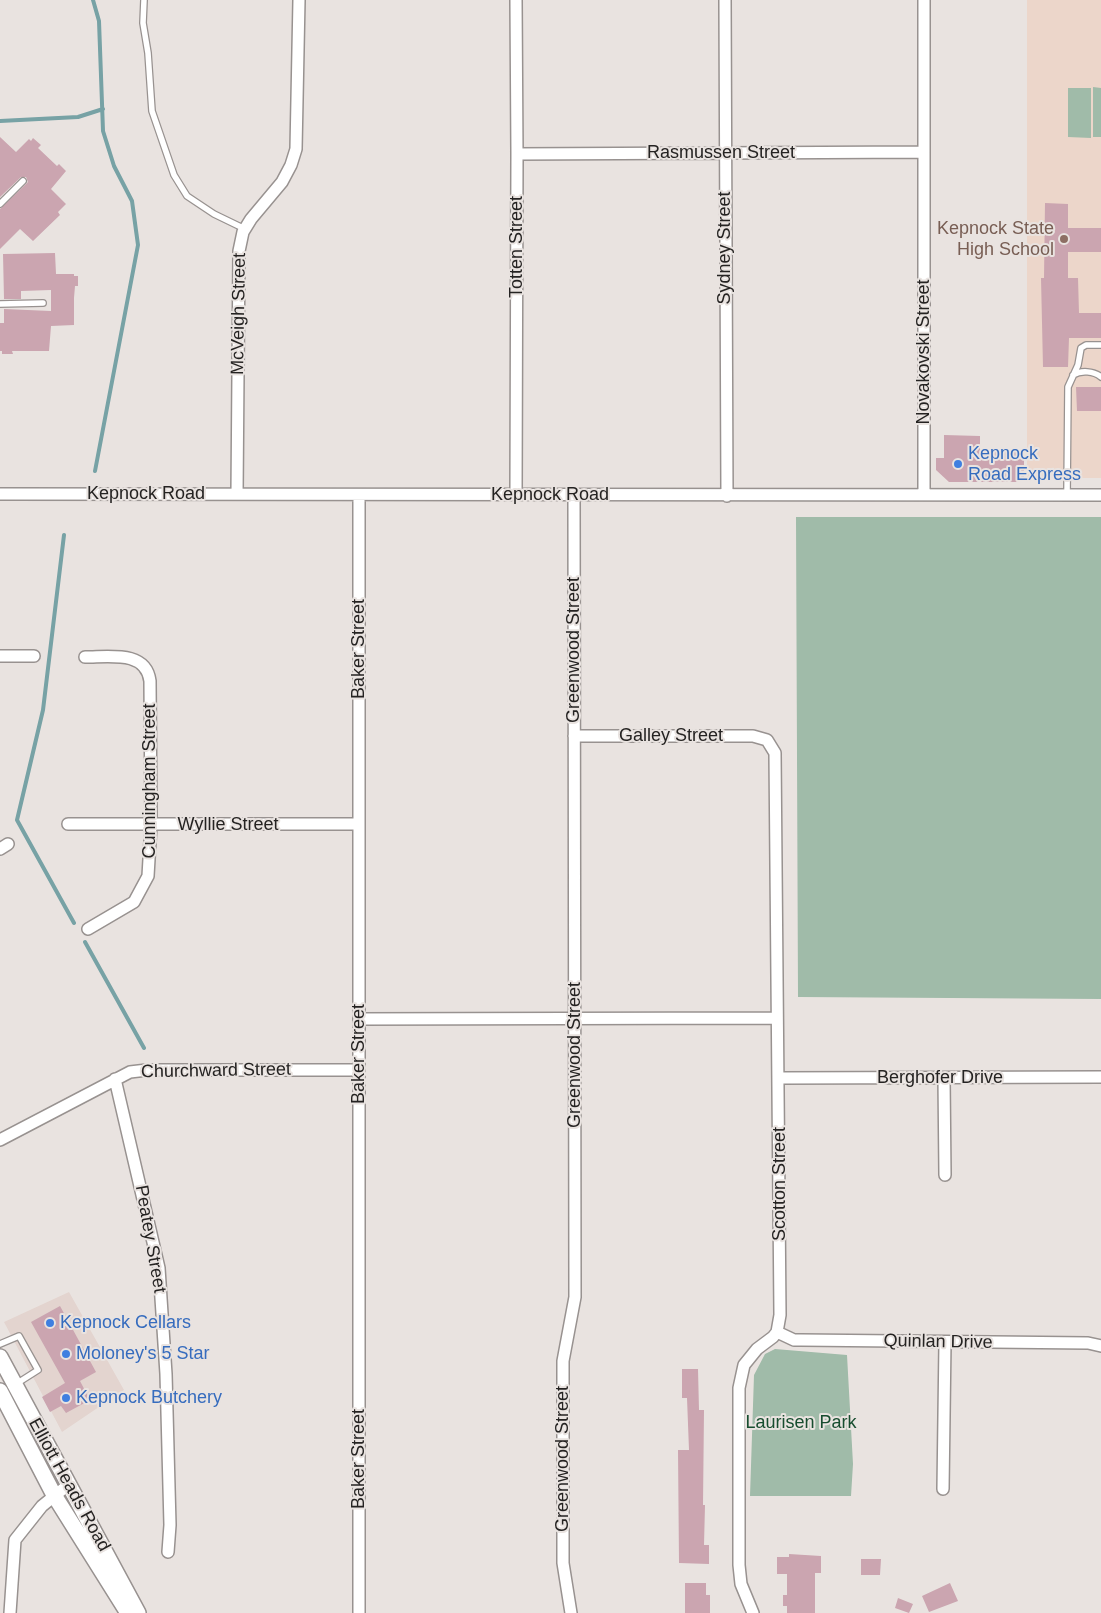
<!DOCTYPE html>
<html>
<head>
<meta charset="utf-8">
<style>
	body { margin:0 }
	canvas { display:block; background:#e9e3e0 }
</style>
</head>
<body>
<canvas width="1101" height="1613"></canvas>
<script>
const ctx = document.querySelector('canvas').getContext('2d');
ctx.lineJoin = 'round';
function fillPath(path, color) {
  ctx.fillStyle = color;
  ctx.fill(path, 'evenodd');
}
function strokePath(path, color, width, dash) {
  ctx.strokeStyle = color;
  ctx.lineWidth = width;
  ctx.lineCap = dash ? 'butt' : 'round';
  ctx.setLineDash(dash || []);
  ctx.stroke(path);
}
function label(font, color, halo, rows, align = 'center') {
  ctx.font = font + ' Helvetica,sans-serif';
  ctx.lineWidth = 4;
  ctx.setLineDash([]);
  ctx.textBaseline = 'middle';
  ctx.strokeStyle = halo;
  ctx.fillStyle = color;
  for (const [text, x, y, turn = 0] of rows) {
    ctx.save();
    ctx.translate(x, y);
    ctx.rotate((+turn || 0) * Math.PI / 180);
    ctx.textAlign = isNaN(turn) ? turn : align;
    if (halo) ctx.strokeText(text, 0, 0);
    ctx.fillText(text, 0, 0);
    ctx.restore();
  }
}
fillPath(new Path2D(`
	M69,1292L124,1390L62,1432L4,1322Z`), '#e3d4cf');
fillPath(new Path2D(`
	M1027,0H1101V478H1027Z`), '#ecd6ca');
fillPath(new Path2D(`
	M1093,87L1101,88V137H1093Z
	M1068,88H1091V138L1068,137Z
	M796,517H1101V999L798,997Z
	M775,1349L847,1355L853,1464L851,1496H750L754,1375L765,1354Z`), '#a0bba9');
strokePath(new Path2D(`
	M93,0L99,21L103,131L114,166L132,201L138,245L95,471
	M0,121L78,117L103,109
	M64,535L43,710L17,820L74,923
	M85,942L144,1048`), '#77a2a5', 4);
fillPath(new Path2D(`
	M0,137L16,152L29,139L31,141L33,138L41,145L38,148L57,166L59,164L66,171L51,189L66,204L58,212L60,215L33,241L20,229L0,249V209L28,182L26,177H21L0,197Z
	M1045,203L1068,204V228H1101V252H1068V278H1078L1079,313H1101V338H1069L1068,367H1043L1041,278H1044Z
	M55,253L56,274H74V276H78V286H75L74,298V325L51,326L49,351H12L13,354H2V351H0V323H4V309L51,311V290L21,291V299H4L3,254Z
	M1076,387H1101V411H1077Z
	M944,435L980,436V450H1024V482H949L936,470V458H944Z
	M60,1306L96,1372L80,1381L90,1400L66,1413L61,1406L50,1412L42,1397L65,1383L31,1322Z
	M682,1369H698L699,1410H704L703,1505H705L704,1545H709V1564L679,1563L678,1450H689L687,1398H682Z
	M789,1554L821,1556V1573H815V1613H787V1606H783V1595H787V1574H777V1557H789Z
	M861,1559H881L880,1575H861Z
	M685,1583H706V1595H710V1613H685Z
	M950,1583L958,1601L929,1612L922,1596Z
	M898,1598L913,1604L909,1613L895,1608Z`), '#cba5b0');
const lane = new Path2D(`
	M144,0L143,23L148,53L152,111L174,175L187,196L214,214L245,229
	M0,204L23,181
	M0,304L43,303
	M1073,375C1081,370 1094,371 1101,377
	M1067,495L1068,387L1078,365L1081,348L1086,345H1101
	M0,1344L19,1336L38,1370L16,1384`);
const street = new Path2D(`
	M516,0L517,154L516,495
	M725,0L727,496
	M517,154L924,152
	M0,494L1101,495
	M237,494L239,251L243,232L251,219L282,182L291,165L296,149L299,0
	M924,495V0
	M0,656H34
	M85,657C109,657 146,650 150,681L151,825L148,876L134,902L88,929
	M574,736H753L767,740L775,753L780,1315L777,1332L773,1337L757,1349L744,1365L739,1388V1565L741,1584L753,1613
	M68,824H359
	M0,849L8,844
	M359,1019L776,1018
	M780,1078L1101,1077
	M944,1078L945,1175
	M115,1079L159,1268L166,1374L170,1525L168,1552
	M0,1140L130,1072L147,1070H358
	M777,1332L794,1340H801L1088,1343L1101,1346
	M943,1489L945,1342
	M10,1613L15,1540L42,1506L68,1485
	M359,1613V495
	M571,1613L563,1563V1361L575,1297L574,495`);
const secondary = new Path2D(`
	M0,1357L138,1613
	M0,1391L54,1495L128,1613`);
strokePath(lane, '#989290', 8);
strokePath(street, '#989290', 14);
strokePath(secondary, '#989290', 18);
strokePath(lane, '#fff', 5.5);
strokePath(street, '#fff', 11);
strokePath(secondary, '#fff', 15);
for (const [x, y, r, color] of [
	[1064,239,5,"#8d6e63"],
	[958,464,5,"#3f7fe0"],
	[50,1323,5,"#3f7fe0"],
	[66,1354,5,"#3f7fe0"],
	[66,1398,5,"#3f7fe0"]
]) {
  const dot = new Path2D();
  dot.arc(x, y, r, 0, 2 * Math.PI);
  ctx.fillStyle = color;
  ctx.fill(dot);
  strokePath(dot, '#e9e3e0', 2);
}
label('18px', '#252322', '#e9e3e0', [
	["Rasmussen Street",721,153],
	["Totten Street",517,247,-90],
	["Sydney Street",725,248,-90],
	["McVeigh Street",239,314,-89],
	["Novakovski Street",924,352,-90],
	["Kepnock Road",146,494],
	["Kepnock Road",550,495],
	["Baker Street",359,649,-90],
	["Greenwood Street",574,650,-90],
	["Galley Street",671,736],
	["Cunningham Street",150,781,-90],
	["Wyllie Street",228,825],
	["Baker Street",359,1054,-90],
	["Greenwood Street",575,1055,-90],
	["Churchward Street",216,1071,-1],
	["Berghofer Drive",940,1078],
	["Scotton Street",780,1184,-90],
	["Peatey Street",150,1239,80],
	["Quinlan Drive",938,1342,1],
	["Baker Street",359,1459,-90],
	["Greenwood Street",563,1459,-90],
	["Elliott Heads Road",69,1485,61]
]);
label('18px', '#785e54', '#e9e3e0', [
	["Kepnock State",1054,229],
	["High School",1054,250]
], 'right');
label('18px', '#366cbe', '#e9e3e0', [
	["Kepnock",968,454],
	["Road Express",968,475],
	["Kepnock Cellars",60,1323],
	["Moloney's 5 Star",76,1354],
	["Kepnock Butchery",76,1398]
], 'left');
label('18px', '#174d2f', '#e9e3e0', [
	["Laurisen Park",801,1423]
]);
</script>
</body>
</html>
